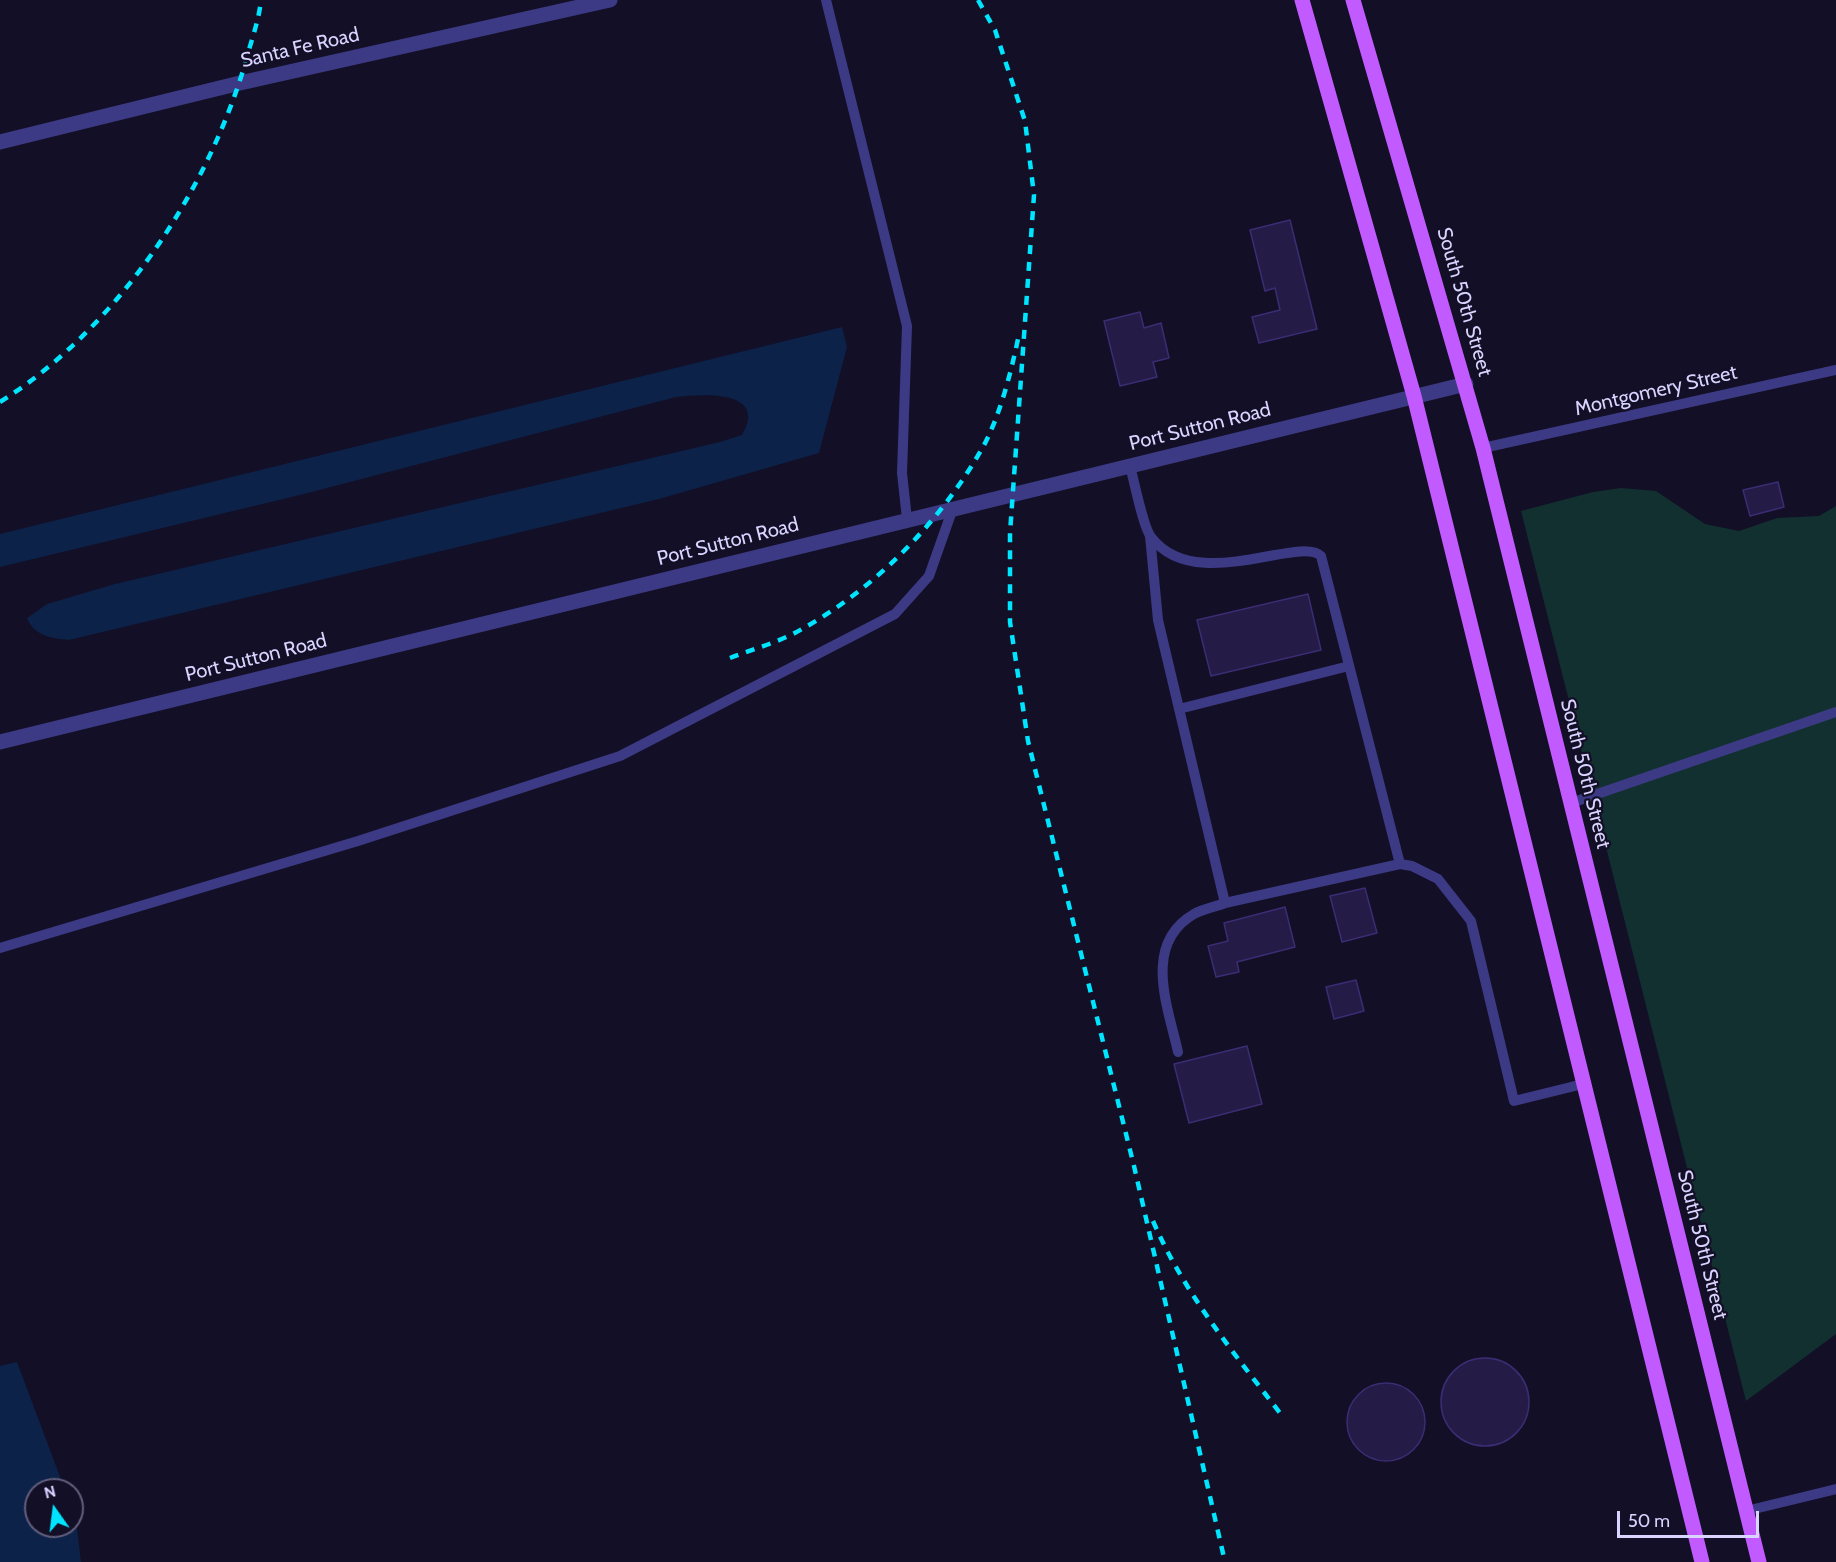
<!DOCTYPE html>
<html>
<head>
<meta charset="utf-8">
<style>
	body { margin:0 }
	#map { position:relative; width:1836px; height:1562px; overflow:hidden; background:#130f26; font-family:Cabin,sans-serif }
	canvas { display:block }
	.north { position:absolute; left:24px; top:1478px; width:60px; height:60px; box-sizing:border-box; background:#130f26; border:2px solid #625e7d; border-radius:50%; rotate:346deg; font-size:16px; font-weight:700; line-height:24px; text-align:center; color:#d9d4ff }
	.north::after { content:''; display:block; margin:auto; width:21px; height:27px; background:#00e5ff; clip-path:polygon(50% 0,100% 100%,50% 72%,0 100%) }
	.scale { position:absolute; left:1617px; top:1511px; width:142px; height:27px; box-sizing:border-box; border:3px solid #d9d4ff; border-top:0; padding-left:8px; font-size:18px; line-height:21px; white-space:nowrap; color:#d9d4ff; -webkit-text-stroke:4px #130f26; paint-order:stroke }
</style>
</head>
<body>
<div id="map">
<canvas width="1836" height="1562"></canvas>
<div class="north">N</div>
<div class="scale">50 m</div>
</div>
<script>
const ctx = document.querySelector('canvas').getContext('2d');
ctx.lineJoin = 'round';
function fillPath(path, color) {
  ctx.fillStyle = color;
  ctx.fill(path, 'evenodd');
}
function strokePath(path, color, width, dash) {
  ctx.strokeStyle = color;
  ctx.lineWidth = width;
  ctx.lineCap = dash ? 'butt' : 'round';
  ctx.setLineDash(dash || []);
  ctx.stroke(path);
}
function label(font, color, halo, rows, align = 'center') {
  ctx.font = font + ' Cabin,sans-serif';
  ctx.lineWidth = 4.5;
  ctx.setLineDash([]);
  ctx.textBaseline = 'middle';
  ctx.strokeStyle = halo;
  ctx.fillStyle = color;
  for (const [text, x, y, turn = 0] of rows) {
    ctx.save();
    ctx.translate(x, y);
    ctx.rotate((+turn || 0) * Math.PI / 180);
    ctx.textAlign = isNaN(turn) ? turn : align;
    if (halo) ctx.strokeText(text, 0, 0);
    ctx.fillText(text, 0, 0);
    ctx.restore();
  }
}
fillPath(new Path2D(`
	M1621,488L1656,491L1705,524L1739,531L1777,518L1819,516L1836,506V1334L1746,1401L1521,511L1593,492Z`), '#12302f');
fillPath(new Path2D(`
	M842,327L847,347L819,453L659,499L69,640C51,638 34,636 27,618L47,604L115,584L720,442L742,435C769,389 701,394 676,397L304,494L0,567V534Z
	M17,1362L65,1490H36V1526H72V1509L76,1520L81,1562H0V1366Z`), '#0c2248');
const building = new Path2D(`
	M1290,220L1317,329L1259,343L1252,317L1280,310L1275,288L1265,291L1250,230Z
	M1140,312L1144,328L1161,323L1169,358L1153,362L1157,377L1120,386L1104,321Z
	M1778,482L1784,507L1750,516L1743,490Z
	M1308,594L1321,650L1211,676L1197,620Z
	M1365,888L1377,933L1342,942L1330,896Z
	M1285,907L1295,947L1237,962L1239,972L1216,977L1208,946L1228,941L1224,923Z
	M1356,980L1364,1011L1334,1019L1326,987Z
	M1247,1046L1262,1104L1189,1123L1174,1064Z
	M1441 1402a44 44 0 1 1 88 0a44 44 0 1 1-88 0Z
	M1347 1422a39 39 0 1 1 78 0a39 39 0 1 1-78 0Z`);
fillPath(building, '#241b47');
strokePath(building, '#3b2d73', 1.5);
strokePath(new Path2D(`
	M826,0L907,326L902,473L907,519
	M1483,448L1836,370
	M1130,466C1134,480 1143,527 1151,537C1195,595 1299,535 1321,556L1400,864L1412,866L1438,879L1471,921L1514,1101L1583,1084
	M1150,536L1158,620L1225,903L1400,864
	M1179,709L1349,666
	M1571,803L1836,712
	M0,948L358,841L620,756L895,614L929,576L953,508
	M1178,1052C1168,1007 1142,944 1194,914C1203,909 1215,907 1225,903
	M1746,1511L1836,1489`), '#3d3a85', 10);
strokePath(new Path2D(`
	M0,142L240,83L610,0
	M0,742L1466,384`), '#3d3a85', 15);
strokePath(new Path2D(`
	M1302,0L1414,396L1702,1562
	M1353,0L1483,448L1759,1562`), '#c25bff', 15);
strokePath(new Path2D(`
	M978,0L995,30L1025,121L1034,195L1010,533V622L1028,741L1134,1166L1225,1562
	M0,402C117,329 210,189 247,57C252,38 259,20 261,0
	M730,658C753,649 780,642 802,629C876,588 941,521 983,447C1000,416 1012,369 1019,334
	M1153,1221C1184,1293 1233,1352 1280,1413`), '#00e5ff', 4.5, [9, 8]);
label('20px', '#d9d4ff', '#130f26', [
	["Santa Fe Road",300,48,-13],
	["South 50th Street",1464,302,74],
	["Montgomery Street",1656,391,-13],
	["Port Sutton Road",1200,427,-14],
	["Port Sutton Road",728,542,-14],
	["Port Sutton Road",256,658,-14],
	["South 50th Street",1585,774,76],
	["South 50th Street",1702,1245,76]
]);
</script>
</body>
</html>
